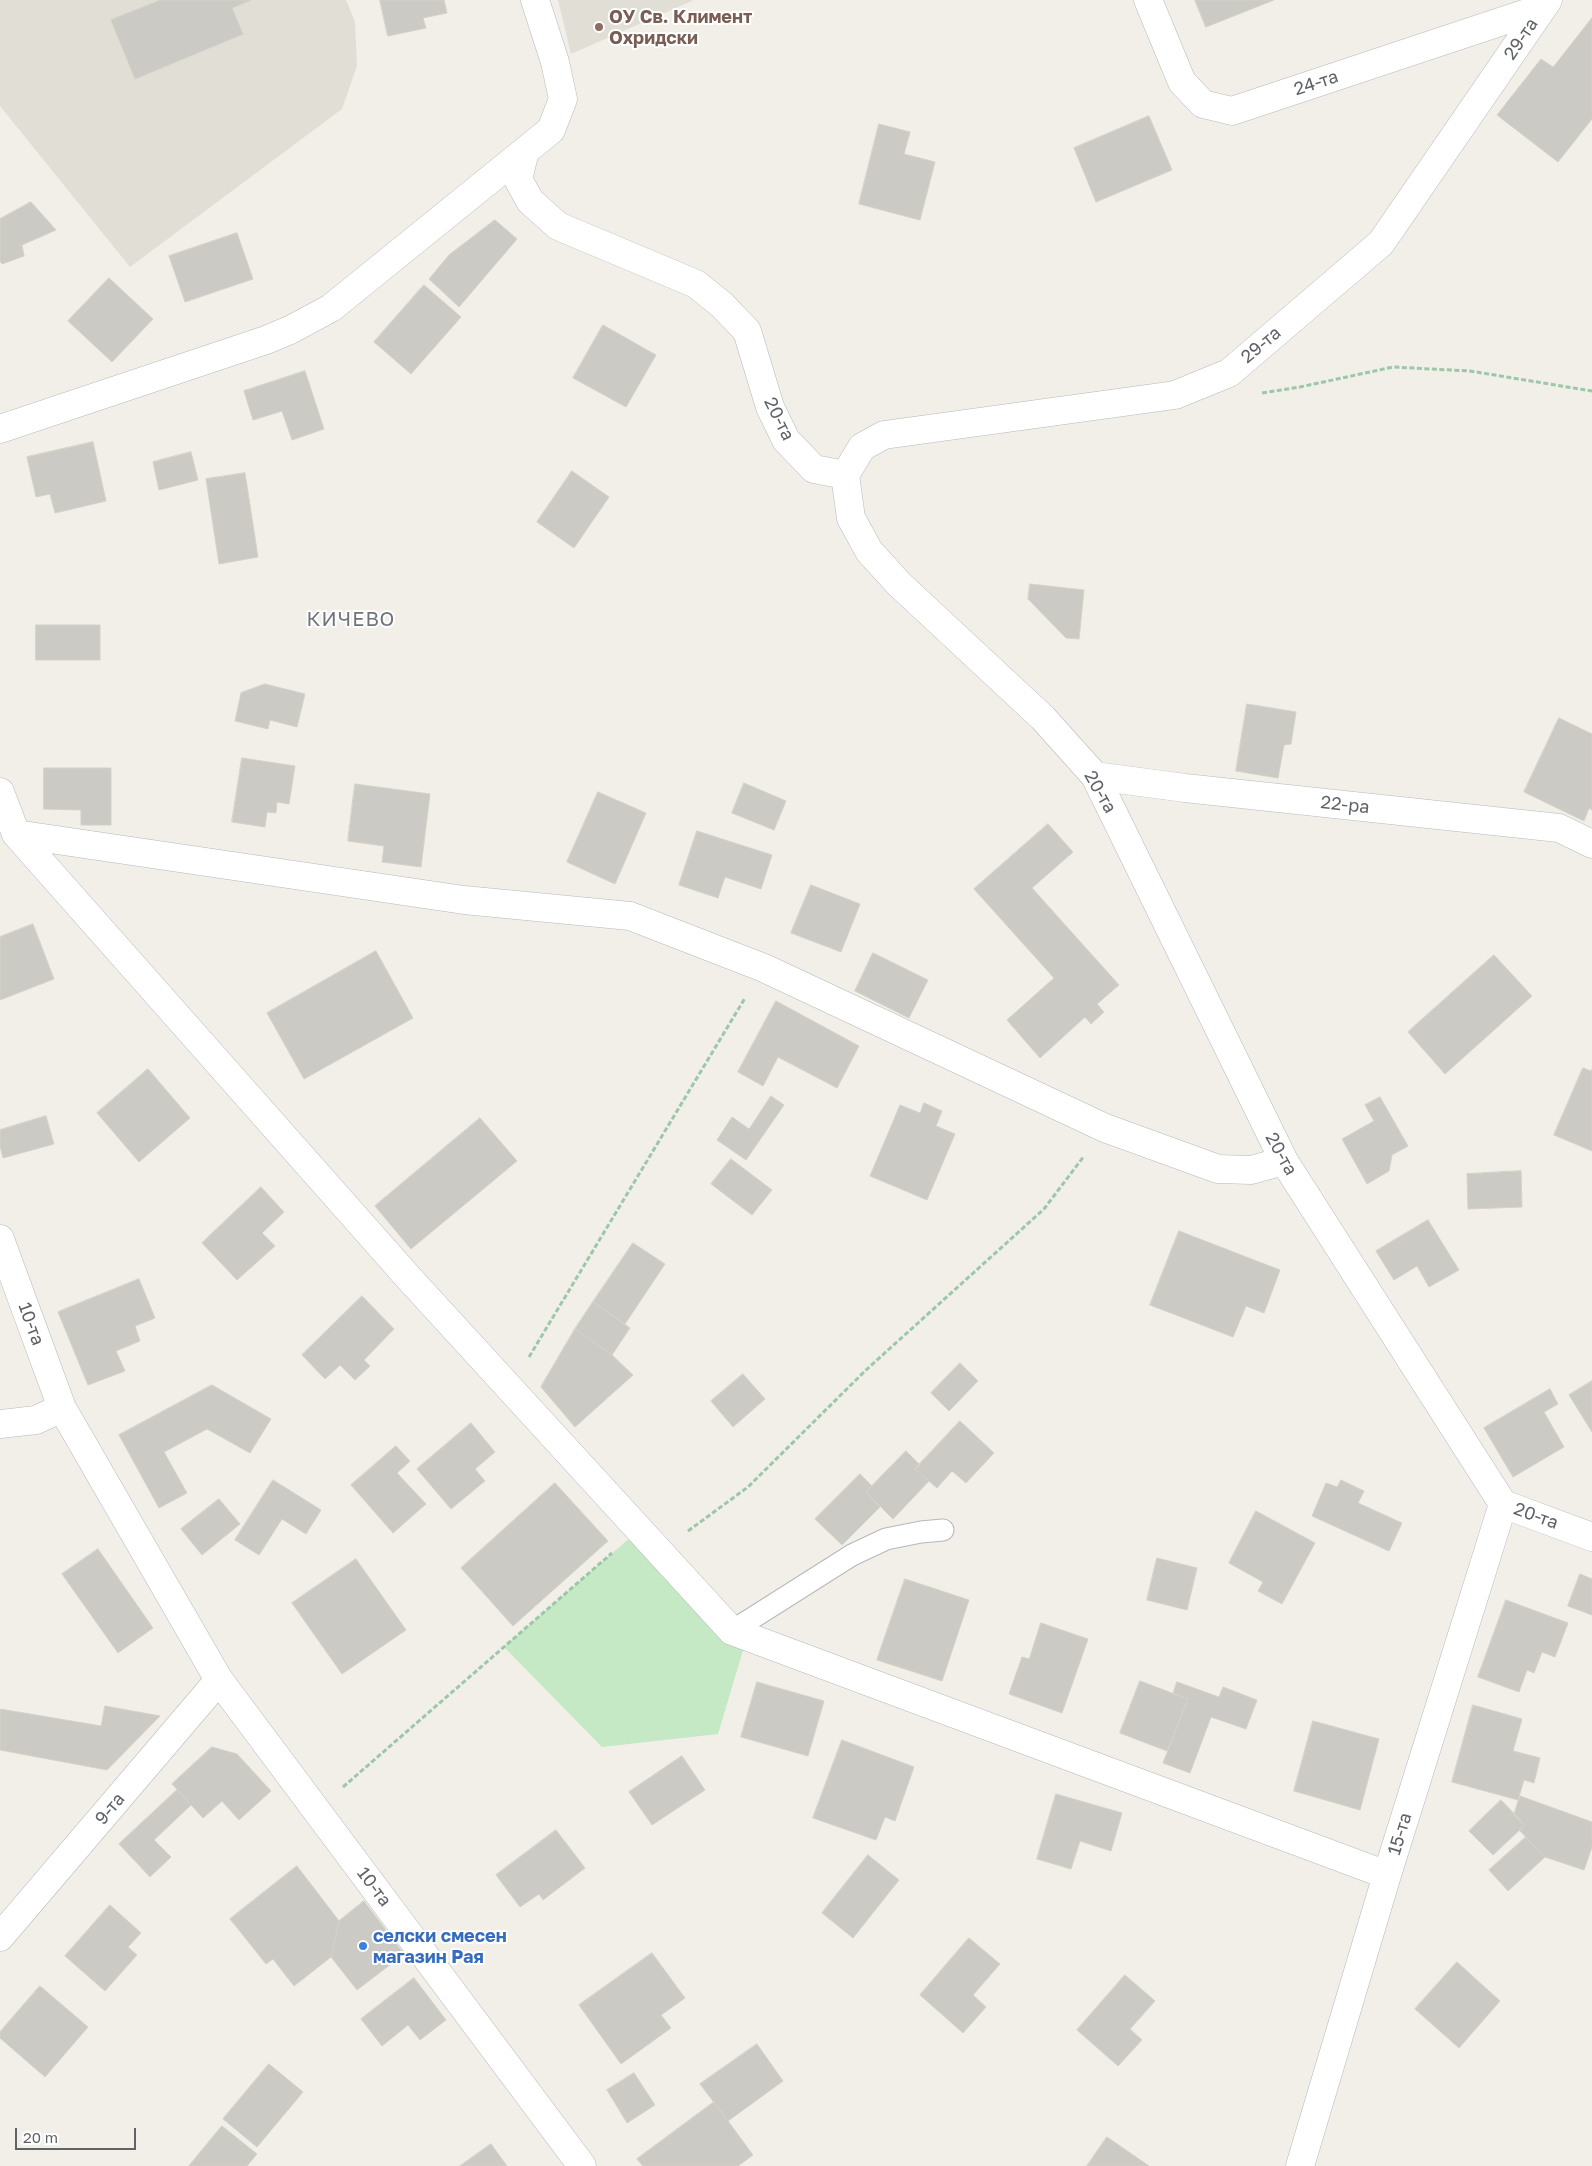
<!DOCTYPE html>
<html>
<head>
<meta charset="utf-8">
<style>
	body { margin:0 }
	#map { position:relative; width:1592px; height:2166px; overflow:hidden; background:#f1efe8; font-family:"Golos Text",sans-serif }
	canvas { display:block }
	.scale { position:absolute; left:15px; top:2128px; width:121px; height:22px; box-sizing:border-box; border:2px solid #5f6368; border-top:0; padding-left:6px; font-size:15px; line-height:18px; white-space:nowrap; color:#5f6368; -webkit-text-stroke:4px #fff; paint-order:stroke }
</style>
</head>
<body>
<div id="map">
<canvas width="1592" height="2166"></canvas>
<div class="scale">20 m</div>
</div>
<script>
const ctx = document.querySelector('canvas').getContext('2d');
ctx.lineJoin = 'round';
function fillPath(path, color) {
  ctx.fillStyle = color;
  ctx.fill(path, 'evenodd');
}
function strokePath(path, color, width, dash) {
  ctx.strokeStyle = color;
  ctx.lineWidth = width;
  ctx.lineCap = dash ? 'butt' : 'round';
  ctx.setLineDash(dash || []);
  ctx.stroke(path);
}
function label(font, color, halo, rows, align = 'center') {
  ctx.font = font + ' "Golos Text",sans-serif';
  ctx.lineWidth = 4;
  ctx.setLineDash([]);
  ctx.textBaseline = 'middle';
  ctx.strokeStyle = halo;
  ctx.fillStyle = color;
  for (const [text, x, y, turn = 0] of rows) {
    ctx.save();
    ctx.translate(x, y);
    ctx.rotate((+turn || 0) * Math.PI / 180);
    ctx.textAlign = isNaN(turn) ? turn : align;
    if (halo) ctx.strokeText(text, 0, 0);
    ctx.fillText(text, 0, 0);
    ctx.restore();
  }
}
fillPath(new Path2D(`
	M0,0H346L355,22L357,66L342,109L130,267L0,106Z
	M558,0H694L571,54Z`), '#e1ded6');
fillPath(new Path2D(`
	M639,1530L747,1637L718,1734L602,1747L504,1647Z`), '#c5e8c5');
const building = new Path2D(`
	M161,0H251L232,8L243,34L135,79L111,20Z
	M380,0H444L447,13L423,18L426,28L388,36Z
	M1195,0H1274L1206,27Z
	M1592,18V119L1558,162L1497,115L1541,59L1553,67Z
	M1149,116L1172,170L1096,202L1074,148Z
	M879,124L910,132L904,154L935,162L920,220L859,204Z
	M31,202L56,230L22,245L24,256L2,264L0,261V219Z
	M495,220L517,239L459,307L429,279L449,255Z
	M237,233L253,279L185,302L169,256Z
	M109,278L153,319L112,362L68,321Z
	M424,285L461,317L411,374L374,342Z
	M603,325L656,355L626,407L573,378Z
	M305,371L324,429L292,440L282,411L253,420L244,391Z
	M93,442L106,501L55,513L50,494L36,497L27,457Z
	M191,452L198,480L159,490L153,462Z
	M572,471L609,497L574,548L537,522Z
	M245,473L258,557L219,564L206,479Z
	M1030,584L1084,590L1079,639L1066,638L1028,599Z
	M36,625H100V660H36Z
	M265,684L305,694L297,727L270,720L268,729L235,721L241,693Z
	M1247,704L1296,712L1291,744L1284,745L1278,778L1236,771Z
	M1559,718L1592,734V810L1589,808L1584,821L1524,792Z
	M242,758L295,766L289,804L277,802L276,813L267,812L265,827L232,822Z
	M44,768H111V825H81V810L44,809Z
	M744,783L786,801L774,830L732,813Z
	M355,784L430,794L421,867L382,862L384,846L348,841Z
	M598,792L646,813L615,884L567,862Z
	M1048,824L1073,852L1032,888L1119,985L1097,1004L1104,1012L1091,1024L1085,1017L1040,1058L1007,1020L1054,978L974,889Z
	M697,831L772,855L761,889L725,877L718,898L679,885Z
	M811,885L860,904L841,952L791,933Z
	M33,924L54,979L0,1000V937Z
	M376,951L413,1018L304,1079L267,1013Z
	M873,953L928,980L909,1018L855,991Z
	M1494,955L1532,996L1445,1074L1408,1032Z
	M776,1001L859,1046L837,1088L778,1057L763,1086L738,1072Z
	M1583,1068L1591,1071L1592,1069V1151L1554,1135Z
	M148,1069L190,1118L139,1162L97,1113Z
	M771,1096L784,1105L746,1160L717,1140L732,1117L749,1129Z
	M1380,1097L1408,1146L1392,1155L1389,1171L1367,1184L1342,1139L1374,1121L1365,1105Z
	M924,1103L942,1111L936,1126L955,1134L927,1200L870,1176L900,1105L920,1113Z
	M46,1116L54,1144L3,1158L0,1146V1130Z
	M480,1118L517,1161L411,1249L375,1206Z
	M731,1159L772,1190L752,1215L711,1184Z
	M1521,1171L1522,1207L1468,1209L1467,1174Z
	M261,1187L284,1212L262,1233L275,1246L237,1280L202,1243Z
	M1428,1220L1459,1270L1429,1287L1417,1266L1394,1280L1376,1251Z
	M1179,1231L1280,1270L1264,1313L1246,1306L1233,1337L1150,1305Z
	M633,1243L665,1264L625,1324L593,1302Z
	M139,1279L155,1318L135,1326L140,1341L116,1351L125,1371L88,1385L58,1312Z
	M362,1296L394,1329L364,1360L370,1366L355,1380L340,1365L325,1379L302,1355Z
	M593,1302L630,1328L612,1355L575,1329Z
	M575,1329L612,1355L633,1375L575,1427L541,1387Z
	M960,1363L978,1381L949,1411L931,1393Z
	M743,1374L765,1399L733,1427L711,1401Z
	M1592,1381V1432L1569,1395Z
	M212,1385L271,1419L250,1453L207,1429L164,1452L187,1493L159,1508L119,1435Z
	M1550,1389L1558,1404L1544,1412L1564,1447L1513,1477L1484,1428Z
	M960,1421L994,1453L966,1483L952,1471L937,1488L915,1469Z
	M471,1423L495,1452L475,1469L485,1481L451,1509L417,1469Z
	M396,1446L410,1461L397,1473L426,1504L393,1533L351,1485Z
	M906,1451L920,1465L915,1469L929,1481L893,1519L866,1492Z
	M860,1474L872,1486L866,1492L880,1507L842,1545L815,1519Z
	M273,1480L321,1510L306,1534L282,1519L259,1555L235,1540Z
	M1341,1480L1364,1491L1358,1503L1402,1523L1389,1551L1312,1516L1326,1483L1337,1487Z
	M555,1483L608,1541L513,1626L461,1568Z
	M219,1499L240,1524L202,1555L181,1529Z
	M1256,1511L1315,1543L1282,1604L1258,1591L1263,1582L1229,1563Z
	M98,1549L153,1628L118,1653L62,1574Z
	M1157,1558L1197,1568L1187,1610L1147,1600Z
	M356,1559L406,1630L342,1674L292,1603Z
	M1580,1574L1592,1579V1615L1568,1606Z
	M905,1579L969,1600L942,1681L877,1660Z
	M1506,1600L1568,1623L1555,1657L1542,1652L1534,1673L1527,1670L1519,1692L1478,1677Z
	M1041,1623L1088,1639L1062,1713L1009,1694L1022,1657L1029,1659Z
	M1140,1681L1188,1699L1167,1751L1120,1733Z
	M757,1682L824,1701L808,1756L741,1737Z
	M1177,1682L1219,1697L1223,1687L1257,1700L1246,1729L1211,1717L1190,1773L1163,1763L1188,1699L1173,1694Z
	M1473,1705L1522,1719L1513,1751L1540,1758L1534,1783L1524,1780L1518,1800L1452,1782Z
	M105,1706L160,1716L107,1770L0,1750V1709L101,1726Z
	M1313,1721L1379,1739L1360,1810L1294,1791Z
	M842,1740L914,1767L895,1821L885,1817L876,1840L813,1818Z
	M212,1747L237,1754L271,1791L239,1820L222,1801L203,1818L172,1784Z
	M682,1756L705,1790L652,1825L629,1792Z
	M177,1790L191,1805L154,1840L171,1857L150,1877L119,1844Z
	M1056,1794L1122,1813L1111,1851L1080,1841L1071,1869L1037,1859Z
	M1520,1796L1592,1822V1847L1584,1870L1545,1857L1519,1830L1525,1825L1514,1815Z
	M1501,1800L1525,1825L1493,1855L1469,1831Z
	M556,1830L585,1868L543,1900L539,1894L520,1907L496,1875Z
	M1526,1837L1545,1857L1508,1891L1489,1870Z
	M868,1855L899,1880L853,1938L822,1913Z
	M297,1866L339,1921L331,1957L294,1986L273,1959L266,1964L230,1919Z
	M364,1901L404,1954L357,1990L331,1957L339,1921Z
	M110,1905L141,1933L128,1947L137,1955L105,1991L65,1956Z
	M969,1938L1000,1964L973,1995L986,2007L963,2033L920,1995Z
	M652,1953L685,1998L661,2015L671,2028L621,2064L579,2005Z
	M1457,1962L1500,2001L1459,2048L1415,2009Z
	M1125,1975L1155,2001L1130,2029L1142,2040L1118,2066L1077,2030Z
	M414,1978L446,2020L420,2040L408,2025L382,2046L361,2019Z
	M40,1986L88,2027L45,2077L0,2038V2032Z
	M757,2044L783,2081L728,2121L700,2084Z
	M269,2064L303,2092L257,2147L223,2119Z
	M634,2073L655,2105L627,2123L607,2090Z
	M714,2102L753,2155L738,2166H643L637,2159Z
	M222,2126L257,2154L247,2166H189Z
	M1107,2137L1149,2166H1087Z
	M491,2144L507,2166H460Z`);
fillPath(building, '#cccac5');
strokePath(building, '#d6d1c6', 1);
const service = new Path2D(`
	M732,1631L852,1555L886,1539L921,1532L943,1530`);
const minor = new Path2D(`
	M1148,0L1182,82L1203,104L1232,111L1542,8
	M525,151L518,179L530,201L558,226L696,284L722,305L747,331L770,407L786,440L814,469L845,475
	M0,429L266,340L290,330L331,308L551,130L563,99L555,62L535,0
	M845,475L851,518L869,551L899,584L1043,718L1095,776L1284,1161L1503,1504L1592,1537
	M845,475L862,447L884,435L1175,395L1229,373L1381,243L1548,0
	M1095,776L1185,788L1559,828L1592,844
	M0,792L16,834L407,1276L732,1631L1387,1875
	M16,834L464,900L630,916L764,968L1105,1128L1218,1169L1251,1170L1284,1161
	M0,1239L62,1408L219,1680L582,2166
	M0,1424L36,1420L62,1408
	M0,1937L219,1680
	M1300,2166L1387,1875L1503,1504`);
strokePath(service, '#b5b8bc', 23);
strokePath(minor, '#b5b8bc', 29);
strokePath(new Path2D(`
	M1262,393L1300,387L1393,367L1470,371L1592,391
	M529,1357L745,998
	M688,1531L748,1487L866,1370L1044,1209L1084,1156
	M343,1787L612,1553`), '#9cc7a9', 3, [5, 2.5]);
strokePath(service, '#fff', 21);
strokePath(minor, '#fff', 28);
for (const [x, y, r, color] of [
	[599,27,5,"#8d6e63"],
	[363,1946,5,"#3f7fe0"]
]) {
  const dot = new Path2D();
  dot.arc(x, y, r, 0, 2 * Math.PI);
  ctx.fillStyle = color;
  ctx.fill(dot);
  strokePath(dot, '#fff', 2);
}
label('bold 18px', '#785e54', '#fff', [
	["ОУ Св. Климент",609,17],
	["Охридски",609,38]
], 'left');
label('18px', '#5f6368', '#fff', [
	["29-та",1521,39,-56],
	["24-та",1316,83,-18],
	["29-та",1261,345,-40],
	["20-та",779,419,64],
	["20-та",1100,792,60],
	["22-ра",1345,805,6],
	["20-та",1281,1154,61],
	["10-та",31,1324,70],
	["20-та",1536,1516,20],
	["9-та",110,1809,-50],
	["15-та",1400,1834,-73],
	["10-та",374,1887,53]
]);
label('bold 18px', '#366cbe', '#fff', [
	["селски смесен",373,1936],
	["магазин Рая",373,1957]
], 'left');
ctx.letterSpacing = '1px';
label('20px', '#70757a', '#fff', [
	["КИЧЕВО",351,620]
]);
ctx.letterSpacing = '0px';
</script>
</body>
</html>
